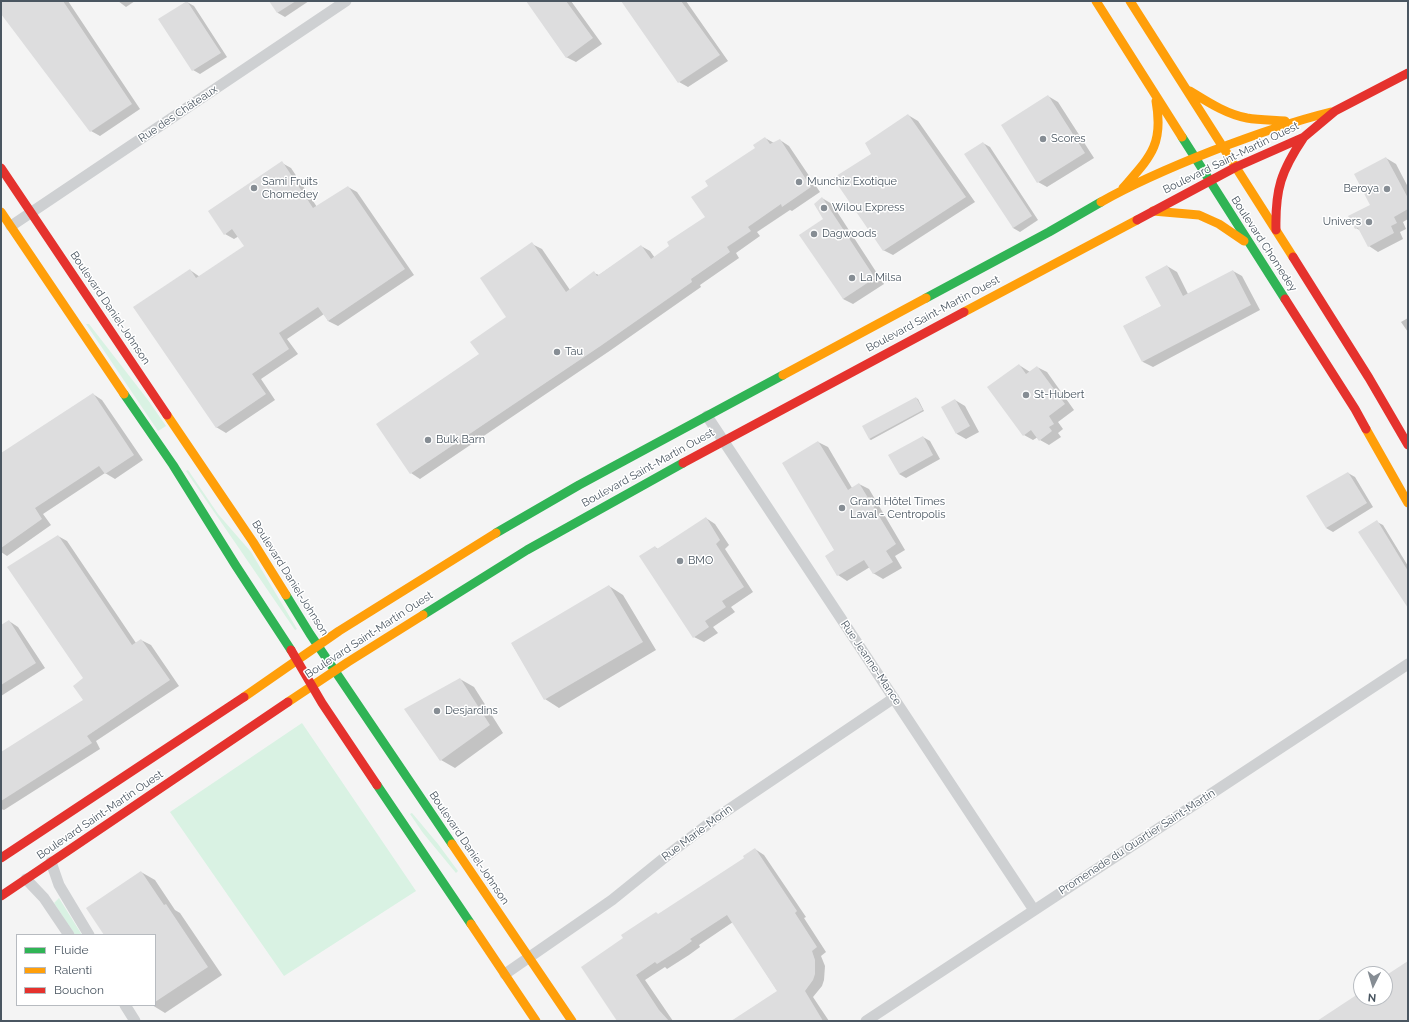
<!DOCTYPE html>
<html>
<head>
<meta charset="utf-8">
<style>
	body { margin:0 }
	#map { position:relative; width:1409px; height:1022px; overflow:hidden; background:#f4f4f4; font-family:Raleway,sans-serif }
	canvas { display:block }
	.frame { position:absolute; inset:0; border:2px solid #4a5661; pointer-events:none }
	.legend { position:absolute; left:16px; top:934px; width:140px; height:72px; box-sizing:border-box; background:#fff; border:1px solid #b7bbc0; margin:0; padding:5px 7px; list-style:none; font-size:12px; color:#4a5661 }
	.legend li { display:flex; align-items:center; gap:8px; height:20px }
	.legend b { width:20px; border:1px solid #b7bbc0 }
	.north { position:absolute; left:1353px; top:966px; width:40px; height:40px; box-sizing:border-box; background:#fff; border:1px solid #b7bbc0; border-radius:50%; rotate:185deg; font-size:11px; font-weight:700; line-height:16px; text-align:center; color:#4a5661 }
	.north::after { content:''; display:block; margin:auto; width:14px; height:18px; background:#868d94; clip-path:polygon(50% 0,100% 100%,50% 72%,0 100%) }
</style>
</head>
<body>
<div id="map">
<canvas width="1409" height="1022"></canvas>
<div class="frame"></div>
<ul class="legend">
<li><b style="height:5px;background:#30b455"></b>Fluide</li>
<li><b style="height:5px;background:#ff9f0a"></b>Ralenti</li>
<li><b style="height:5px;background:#e5322d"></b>Bouchon</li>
</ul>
<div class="north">N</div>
</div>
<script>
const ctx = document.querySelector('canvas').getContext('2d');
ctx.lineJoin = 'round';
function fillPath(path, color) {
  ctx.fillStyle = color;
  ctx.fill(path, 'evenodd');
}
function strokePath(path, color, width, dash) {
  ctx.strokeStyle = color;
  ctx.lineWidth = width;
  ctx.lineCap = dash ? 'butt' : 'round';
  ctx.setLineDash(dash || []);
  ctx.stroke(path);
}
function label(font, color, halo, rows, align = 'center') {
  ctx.font = font + ' Raleway,sans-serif';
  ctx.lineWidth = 3;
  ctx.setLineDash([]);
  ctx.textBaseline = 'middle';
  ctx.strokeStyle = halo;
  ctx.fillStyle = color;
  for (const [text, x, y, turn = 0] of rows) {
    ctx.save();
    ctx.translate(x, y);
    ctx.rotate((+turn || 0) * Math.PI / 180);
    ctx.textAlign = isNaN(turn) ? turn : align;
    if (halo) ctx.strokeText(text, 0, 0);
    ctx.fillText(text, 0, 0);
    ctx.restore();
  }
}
fillPath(new Path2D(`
	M86,324H89L148,400L166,426L158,431Z
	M188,470L218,514L251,552L297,629L295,630L186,471Z
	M302,723L416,891L284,976L170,812Z
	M412,813L438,844L458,871L456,873L423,833L410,814Z
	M59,898L82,935H75L54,903Z`), '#d9f2e3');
fillPath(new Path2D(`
	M1,1H68L140,109L100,136L91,131L1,12Z
	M118,1H135L126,7Z
	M270,1H309L285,17L278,13Z
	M527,1H571L602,44L576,62L566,57Z
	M629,1H686L728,61L688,87L679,82Z
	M187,2L194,6L227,57L200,74L193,70Z
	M1048,96L1058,102L1094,158L1047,187L1038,182Z
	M908,115L918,121L975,202L893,255L883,250L873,155Z
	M765,138L774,143L780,140L789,146L820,192L792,211L790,210L757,232L760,236L736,253L739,258L700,285L701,287L611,350L420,479L411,473L480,354L508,318L532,244L542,249L570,290L594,273L599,275L641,246L650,251L655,258L706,217L710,186L756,148Z
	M983,143L990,147L1038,220L1020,232L1013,228Z
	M1386,158L1396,164L1408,187V219L1403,222L1406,229L1400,232L1403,239L1378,252L1369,246L1361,231L1356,228L1371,205Z
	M282,163L291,168L317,207L348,187L357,192L414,275L338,326L328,321L324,314L287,339L298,354L261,379L275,400L226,433L216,427L190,270L200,277L246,246L239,236L234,239L225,234Z
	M822,198L832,204L884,284L853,304L843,299L824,219Z
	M1167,266L1177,272L1188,294L1233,271L1242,276L1260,310L1153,367L1143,362L1124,326L1162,306Z
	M1408,318V332L1401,322Z
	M1019,365L1030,372L1037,367L1047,372L1074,410L1058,422L1063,429L1058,433L1061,437L1049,445L1040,440L1038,437L1033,440L1024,435Z
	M93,394L102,400L143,460L115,479L105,473L43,514L51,525L7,556L1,552V454Z
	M916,398L918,399L924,411L871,440L869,439Z
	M955,400L965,406L979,432L966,439L957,434Z
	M923,437L930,441L940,459L906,478L899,474Z
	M818,442L828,447L852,488L859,484L869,489L905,550L895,556L902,568L883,579L873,573L870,567L847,581L838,575L836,550Z
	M1348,473L1355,477L1373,507L1333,532L1326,528Z
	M706,518L715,524L729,545L725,549L753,592L731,607L735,612L713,627L718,633L704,642L694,637L655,547L658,549Z
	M1377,522L1383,525L1408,566V606Z
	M58,536L67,541L136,643L141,640L151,645L179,686L96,741L100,749L4,810L1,809V753L84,700V678Z
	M609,586L623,595L656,650L559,708L545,699L512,644Z
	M9,621L18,627L45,668L1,696V626Z
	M460,679L474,687L503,733L455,768L441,760Z
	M755,849L764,855L806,917L804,918L826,952L821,956L825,966L824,980L822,986L813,997L829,1021H733L778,992L733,922L699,945L700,947L689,955L667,969L665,967L645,980L673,1021H619L625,938L656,913L659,915L746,858Z
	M141,872L155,880L175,910L180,913L222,975L165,1013L152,1005H155V935H105Z`), '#0003');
fillPath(new Path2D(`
	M1,1H63L132,104L90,132L1,14Z
	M187,1L221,53L192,71L158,19Z
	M269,1H296L277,13Z
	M526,1H566L593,38L566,58Z
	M621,1H681L720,55L678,83Z
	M1048,95L1085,153L1037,183L1001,125Z
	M908,114L966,197L883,251L833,178L871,154L865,143Z
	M765,137L770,144L780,139L811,187L782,207L781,204L748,227L751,231L727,247L730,252L691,279L692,282L602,345L410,474L376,424L479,354L470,342L506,317L480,278L532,242L566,292L594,271L597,276L641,245L651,259L669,246L667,242L705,217L691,197L708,186L705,181L755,148L753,145Z
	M983,142L1032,216L1013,228L964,154Z
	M1386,157L1408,198V209L1394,217L1397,223L1391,226L1394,233L1368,247L1358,228L1355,229L1348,216L1370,205L1354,174Z
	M282,161L313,208L348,186L405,269L328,321L318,307L279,333L289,349L252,374L266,394L216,428L133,307L190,269L196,278L244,246L232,229L224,235L208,211Z
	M822,197L875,278L843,299L799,235L823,219L814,204Z
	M1167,265L1183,296L1233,270L1251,305L1142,362L1123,326L1161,306L1145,277Z
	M1019,364L1026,374L1037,366L1065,404L1049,416L1054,424L1049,427L1052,431L1039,441L1031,430L1023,436L987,387Z
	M93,393L134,455L105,474L99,466L35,508L42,519L1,548V453Z
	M916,397L923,410L869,439L862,426Z
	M955,399L970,426L956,434L941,407Z
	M923,436L933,455L899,474L888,455Z
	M818,441L848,490L859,483L896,544L886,551L893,562L873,574L864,560L837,576L825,556L834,550L782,463Z
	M1348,472L1367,503L1326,528L1306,496Z
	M706,517L720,540L716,544L744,587L722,601L726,607L705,621L709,627L693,638L639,556L655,546L657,549Z
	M1377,520L1408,571V608L1358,532Z
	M58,535L132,645L141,639L170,680L87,736L92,743L1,801V752L83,700L73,686L83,678L7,567Z
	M609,585L643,642L544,700L511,643Z
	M9,620L36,663L1,685V625Z
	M460,678L490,725L440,761L404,709Z
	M755,848L797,911L795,913L817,947L812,951L815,960V974L813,980L805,991L823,1021H731L777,991L727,915L690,939L692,941L679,950L657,964L655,962L636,975L659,1010L669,1021H617L581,967L623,938L621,935L656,912L658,914L744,858L743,856Z
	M141,871L164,905L166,904L208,967L155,1002V935H104L86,908Z
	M1408,961V1021H1317L1361,992V998H1385V976Z`), '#ddddde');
strokePath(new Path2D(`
	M11,226L346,1
	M707,416L1034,910
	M51,862L59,885L89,935
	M26,879L44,898L69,935
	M505,974L612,900L669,854L716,818L894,698
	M125,1005L135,1021
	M866,1021L1408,664`), '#ced0d2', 11);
strokePath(new Path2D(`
	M1182,137L1285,299
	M926,298L1049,232L1101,202
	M124,394L173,465L236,566L291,650
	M496,533L579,485L783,375
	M286,595L310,634L452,844
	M423,615L527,550L683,463
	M377,785L471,924`), '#30b455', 9);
strokePath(new Path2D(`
	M1096,1L1182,137
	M1130,1L1293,257
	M1190,91C1208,102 1226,114 1247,118C1259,120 1272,120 1285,121
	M1123,188C1150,157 1164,145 1156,101
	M1101,202C1136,182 1174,166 1212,151C1251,136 1290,122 1331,112
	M1153,211L1199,215L1219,224L1244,241
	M1,212L124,394
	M964,312L1137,220
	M783,375L926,298
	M167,415L253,542L286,595
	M1366,429L1408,503
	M244,697L339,631L496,533
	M288,702L348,662L423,615
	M452,844L572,1021
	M471,924L536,1021`), '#ff9f0a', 9);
strokePath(new Path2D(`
	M1,168L167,415
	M1137,220L1236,167L1304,137L1335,111L1408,73
	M1276,230C1275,189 1281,171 1304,137
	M1293,257L1369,378L1408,445
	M1285,299L1355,409L1366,429
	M683,463L964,312
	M291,650L322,703L377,785
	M1,858L244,697
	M1,896L288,702`), '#e5322d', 9);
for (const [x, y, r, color] of [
	[1043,139,4,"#868d94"],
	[799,182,4,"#868d94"],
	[254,188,4,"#868d94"],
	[1387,189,4,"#868d94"],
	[824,208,4,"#868d94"],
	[1369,222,4,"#868d94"],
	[814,234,4,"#868d94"],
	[852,278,4,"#868d94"],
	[557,352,4,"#868d94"],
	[1026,395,4,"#868d94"],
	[428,440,4,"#868d94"],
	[842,508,4,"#868d94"],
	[680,561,4,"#868d94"],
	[437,711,4,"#868d94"]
]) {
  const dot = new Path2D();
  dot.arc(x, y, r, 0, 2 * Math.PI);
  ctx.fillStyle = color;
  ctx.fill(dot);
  strokePath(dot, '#fff', 1.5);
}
label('11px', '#4a5661', '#fff', [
	["Rue des Châteaux",178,114,-34],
	["Boulevard Saint-Martin Ouest",1231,158,-26],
	["Boulevard Chomedey",1264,244,57],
	["Boulevard Daniel-Johnson",110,308,56],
	["Boulevard Saint-Martin Ouest",933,314,-28],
	["Boulevard Saint-Martin Ouest",648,468,-29],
	["Boulevard Daniel-Johnson",290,578,58],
	["Boulevard Saint-Martin Ouest",369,635,-33],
	["Rue Jeanne-Mance",871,663,56],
	["Boulevard Saint-Martin Ouest",100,815,-34],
	["Rue Marie-Morin",697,833,-37],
	["Promenade du Quartier Saint-Martin",1137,842,-33],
	["Boulevard Daniel-Johnson",469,848,56]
]);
label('11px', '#4a5661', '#fff', [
	["Scores",1051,139],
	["Sami Fruits",262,182],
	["Chomedey",262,195],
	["Munchiz Exotique",807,182],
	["Beroya",1379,189,"right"],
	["Wilou Express",832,208],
	["Univers",1361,222,"right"],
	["Dagwoods",822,234],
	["La Milsa",860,278],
	["Tau",565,352],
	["St-Hubert",1034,395],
	["Bulk Barn",436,440],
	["Grand Hôtel Times",850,502],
	["Laval - Centropolis",850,515],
	["BMO",688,561],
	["Desjardins",445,711]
], 'left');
</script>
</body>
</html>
